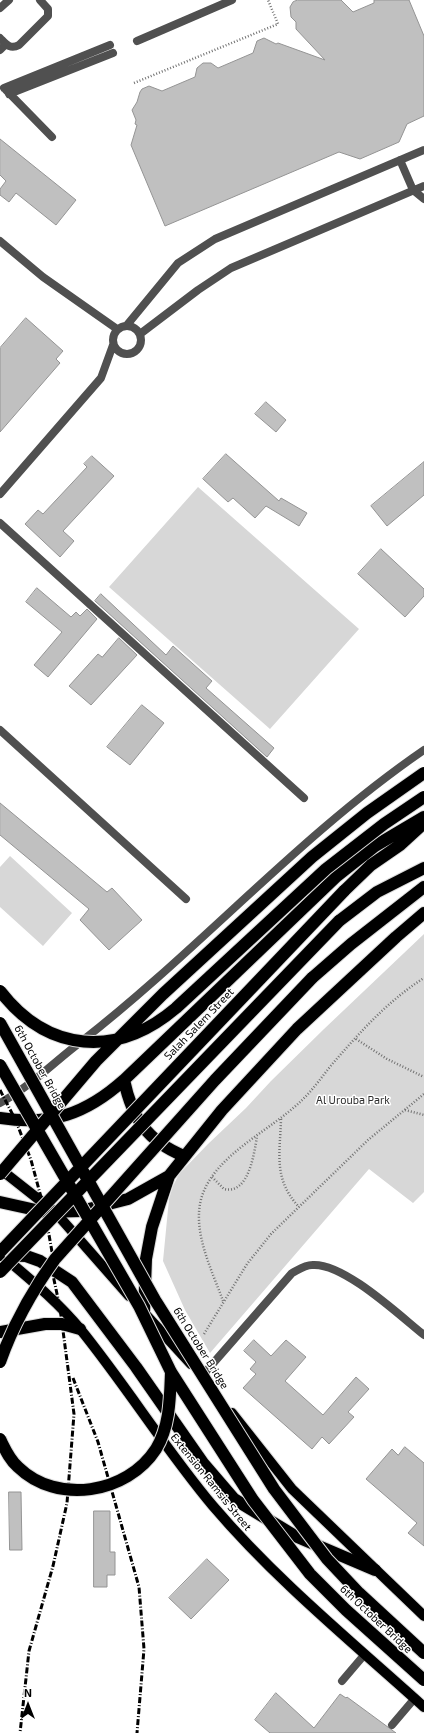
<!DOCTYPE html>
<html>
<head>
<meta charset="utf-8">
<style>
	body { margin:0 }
	#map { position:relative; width:424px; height:1733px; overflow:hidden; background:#fff; font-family:"Exo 2",sans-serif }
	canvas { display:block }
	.north { position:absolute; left:8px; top:1685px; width:40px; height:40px; -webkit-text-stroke:3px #fff; paint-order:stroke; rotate:0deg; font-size:11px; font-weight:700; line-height:16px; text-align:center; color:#000 }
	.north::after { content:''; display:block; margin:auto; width:14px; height:18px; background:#000; clip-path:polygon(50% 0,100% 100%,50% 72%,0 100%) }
</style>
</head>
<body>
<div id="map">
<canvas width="424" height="1733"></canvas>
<div class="north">N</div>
</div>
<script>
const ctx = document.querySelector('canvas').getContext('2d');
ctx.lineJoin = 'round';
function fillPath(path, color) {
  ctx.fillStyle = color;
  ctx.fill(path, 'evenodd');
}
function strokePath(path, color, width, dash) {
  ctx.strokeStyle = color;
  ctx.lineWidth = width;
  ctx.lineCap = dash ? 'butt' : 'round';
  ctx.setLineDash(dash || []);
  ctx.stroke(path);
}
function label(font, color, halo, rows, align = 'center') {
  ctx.font = font + ' "Exo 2",sans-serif';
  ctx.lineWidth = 3;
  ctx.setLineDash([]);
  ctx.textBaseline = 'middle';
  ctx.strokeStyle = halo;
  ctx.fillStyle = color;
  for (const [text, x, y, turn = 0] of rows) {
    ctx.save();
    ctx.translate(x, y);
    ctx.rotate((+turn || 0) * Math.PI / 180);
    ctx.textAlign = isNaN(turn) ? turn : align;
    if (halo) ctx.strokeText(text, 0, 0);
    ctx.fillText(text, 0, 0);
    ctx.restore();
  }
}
fillPath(new Path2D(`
	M198,487L359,629L270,729L109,587Z
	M10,856L72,913L43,946L0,907V867Z
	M424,934V1192L413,1203L369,1169L210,1353L185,1310L163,1261L169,1199L173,1186L179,1174L208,1144L246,1108L271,1081L324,1029Z`), '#d7d7d7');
const building = new Path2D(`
	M298,0H341L353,12L374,3V0H409L424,36V116L407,124L399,142L360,159L339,152L165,226L131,145L137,125L135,124L136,120L132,110L137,102L140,92L142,89L149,86L162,91L195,77L197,68L203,63H211L218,68L253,53L257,41L264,38L276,44L278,43L325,60L296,29V22L291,17L290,7L293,2Z
	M0,139L76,200L56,225L16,193L9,202L0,195V189L6,181L0,175Z
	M26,318L63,351L56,359L60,363L0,432V348Z
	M266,402L286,420L276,432L255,414Z
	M226,454L279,501L281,498L307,513L299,526L266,506L255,518L233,498L228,502L203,479Z
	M92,456L114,476L63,531L74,541L60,557L25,524L38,510L43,514L87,467L84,464Z
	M424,462V495L387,526L371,506Z
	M381,549L424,589V596L405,617L358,574Z
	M37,588L71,617L76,612L80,616L87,609L97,619L48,677L34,665L62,632L26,602Z
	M101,594L166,655L173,646L212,681L206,688L274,748L267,757L95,601Z
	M119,638L137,655L91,705L69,686L98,654L102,657Z
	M142,705L164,723L130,765L107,747Z
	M0,803L107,892L112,888L142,920L109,950L80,920L89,909L0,835Z
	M254,1340L271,1356L286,1340L306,1357L285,1381L323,1415L356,1377L369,1389L348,1412L354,1417L329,1444L322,1437L312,1449L243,1388L256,1374L250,1369L256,1362L244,1351Z
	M405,1447L424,1463V1546L408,1533L417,1523L366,1479L392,1449L398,1455Z
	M9,1492H21L22,1550H10Z
	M94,1511H110V1552H115V1575H107V1587H94Z
	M207,1559L229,1580L191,1619L169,1598Z
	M276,1693L314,1728L340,1694L346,1698L347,1697L396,1733H270L255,1720Z`);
fillPath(building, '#c0c0c0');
strokePath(building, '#949494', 1);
const primary = new Path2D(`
	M0,1169L56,1213L129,1296
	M5,1258C31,1280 59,1303 81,1330C127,1387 166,1450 213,1506C276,1580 352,1642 424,1707
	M146,1315L191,1364
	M232,1413L292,1489L424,1616`);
const highway = new Path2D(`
	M344,891L371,865L400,845L424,823
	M339,921L377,892L424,868
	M312,978L351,944L424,887
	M124,1080C132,1118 147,1141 184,1156
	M0,1118C51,1126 86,1114 124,1080L337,876L375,846L424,817
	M0,1202L45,1212L81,1211L128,1199L169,1176L222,1110L297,1029L396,937L424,913
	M0,1255L26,1256L40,1261L72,1282L136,1367L203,1463L234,1499L295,1536L375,1570
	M144,1313L146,1259L152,1227L169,1176
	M0,1332L45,1324H62L80,1329`);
strokePath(primary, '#dbdbdb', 12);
strokePath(highway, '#dbdbdb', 14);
strokePath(new Path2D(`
	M134,83L278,24L268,0
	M356,1039L387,1059L424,1077
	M405,1110L424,1115
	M281,1119C280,1154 273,1179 299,1207
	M212,1177L224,1189C249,1195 254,1153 257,1137
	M223,1301C212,1270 191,1230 202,1196C216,1154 270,1131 301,1101C313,1090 323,1075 334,1062C361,1031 389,1000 424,978
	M204,1334L247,1264L271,1234L368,1140L424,1094`), '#727272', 2.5, [1, 2]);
strokePath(new Path2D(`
	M0,8L9,0
	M0,38C6,44 10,50 19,45L48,16V9L40,0
	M137,41L232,0
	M0,50L6,44
	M4,88L110,45
	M6,90L52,137
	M9,94L113,53
	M400,160L413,190L424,199
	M0,241L43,277L117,329
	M127,325L178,263L215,239L424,150
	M113 340a14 14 0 1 1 28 0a14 14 0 1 1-28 0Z
	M140,334L198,290L231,268L424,186
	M0,494L101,378L113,345
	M0,523L304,798
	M0,730L186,899
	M0,1103C30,1087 55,1061 82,1041C200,949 300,835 424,750
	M202,1376L292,1273C298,1270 305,1265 312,1265C343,1262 399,1315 424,1335
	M342,1681L365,1654
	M392,1725L415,1698`), '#505050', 8);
strokePath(primary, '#000', 10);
strokePath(highway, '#000', 12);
strokePath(new Path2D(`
	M0,1090L16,1121L31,1160L45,1212L55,1269L53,1275L60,1308L74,1414L67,1503L53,1566L29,1651L20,1733
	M73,1378L98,1442L139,1587L144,1649L137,1733`), '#000', 3, [6, 2, 1, 2]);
const highwayBridge = new Path2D(`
	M0,991C48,1053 117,1058 176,1008L326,869L384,824L424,797
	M0,1023L155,1300L274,1489L327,1559L359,1593L424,1653
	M0,1065L139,1306L171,1372L253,1500L310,1574L346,1610L424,1680
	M0,1174L96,1061L163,994L312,857L367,813L424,773
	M0,1252L344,891
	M0,1272L339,921
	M0,1362C13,1325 32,1291 55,1259L215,1080L312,978
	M0,1439C5,1449 9,1459 18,1467C57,1505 127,1494 156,1449C170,1426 170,1398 171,1372`);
strokePath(highwayBridge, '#dbdbdb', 14, []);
strokePath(highwayBridge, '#000', 12);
label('11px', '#000', '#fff', [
	["Salah Salem Street",199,1024,-46],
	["6th October Bridge",40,1067,61],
	["6th October Bridge",201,1348,58],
	["Extension Ramsis Street",211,1482,51],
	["6th October Bridge",376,1619,43]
]);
label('11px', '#2e2e2e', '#fff', [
	["Al Urouba Park",353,1100]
]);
</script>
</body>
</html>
